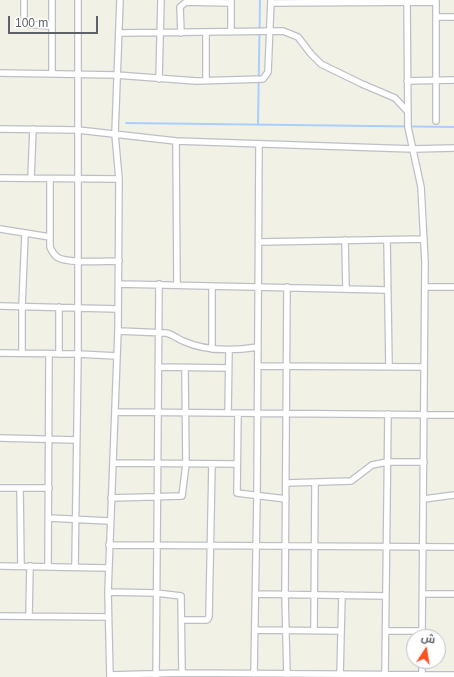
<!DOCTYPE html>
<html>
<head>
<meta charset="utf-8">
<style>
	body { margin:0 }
	#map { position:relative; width:454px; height:677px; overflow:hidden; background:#f1f1e6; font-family:Helvetica,Cairo,sans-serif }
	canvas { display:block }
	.north { position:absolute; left:406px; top:629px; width:40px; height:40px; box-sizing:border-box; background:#fff; border:1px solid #bfc0c3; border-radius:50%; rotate:12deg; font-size:11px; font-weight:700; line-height:16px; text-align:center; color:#5e6168 }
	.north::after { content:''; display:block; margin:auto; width:14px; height:18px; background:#fb5123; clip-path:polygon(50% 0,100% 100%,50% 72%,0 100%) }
	.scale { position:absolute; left:8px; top:16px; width:90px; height:18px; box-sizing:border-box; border:2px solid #5e6168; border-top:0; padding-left:5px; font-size:12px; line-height:14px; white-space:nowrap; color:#5e6168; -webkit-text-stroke:3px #fff; paint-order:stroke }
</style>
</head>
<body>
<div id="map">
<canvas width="454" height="677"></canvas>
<div class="north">ش</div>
<div class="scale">100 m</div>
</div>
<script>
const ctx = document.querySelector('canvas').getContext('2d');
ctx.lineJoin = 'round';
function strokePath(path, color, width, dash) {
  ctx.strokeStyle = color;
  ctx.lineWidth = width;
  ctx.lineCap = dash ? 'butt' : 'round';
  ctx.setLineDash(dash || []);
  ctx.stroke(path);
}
strokePath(new Path2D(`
	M126,123L454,127
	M258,125L260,0`), '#a9ceff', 2);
const street = new Path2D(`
	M24,0V24L52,26
	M407,0L408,127L421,187L425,262L422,637
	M231,1V32
	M271,3L436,2
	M437,17H454
	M119,33L283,31L298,37L311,54L321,64L362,84L395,98L408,112
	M181,33L180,7L186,2L231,3
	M0,73L116,75L196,81L263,79L268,72L271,0
	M52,73V0
	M159,79L161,0
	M206,80V33
	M407,81L454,80
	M436,121V0
	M0,129L78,130L176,141L413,149L454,148
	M176,141L177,285
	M0,178L119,179
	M31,178L33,129
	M50,179V247C52,251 53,254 57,257C66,264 106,261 119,261
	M0,229L50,237
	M345,240L346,288
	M387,240L389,367
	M259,242L424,239
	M119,284L387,290
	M425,287H454
	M0,306L118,309
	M59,307V354
	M118,331L166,333C173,334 177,339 183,341C207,352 233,351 258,347
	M212,349V286
	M0,353L78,354L117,356
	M22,353V306L25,234
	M258,366L424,367
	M158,367L228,368
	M116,412L454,415
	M228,413L229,351
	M238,413L237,493L286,499
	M0,438L76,440
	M113,463L237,464
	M286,483L351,481L372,465L387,462H424
	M0,488H49
	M20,489L21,566
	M111,498L182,496L186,464L185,368
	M424,499L454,495
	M49,518L109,521
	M109,545L454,547
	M0,566L108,568
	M48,566L49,354
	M75,566L78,354V0
	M108,592L156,593L181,596L182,673
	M256,594L386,596
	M423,594H454
	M29,615L30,566
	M0,616L108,617
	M182,620H207L209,617L212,464
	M255,630L341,631
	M314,630L315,484
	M386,631H423
	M254,674L257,497L259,144
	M110,675L182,673L454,675
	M340,675L342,595
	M385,675L388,414
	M110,677L108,592L118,331L119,179L115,134L120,0
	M156,677L159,284
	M287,677L285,594L287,287
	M422,677V661`);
strokePath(street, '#bebfc6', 8);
strokePath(street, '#fff', 5.5);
</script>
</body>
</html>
